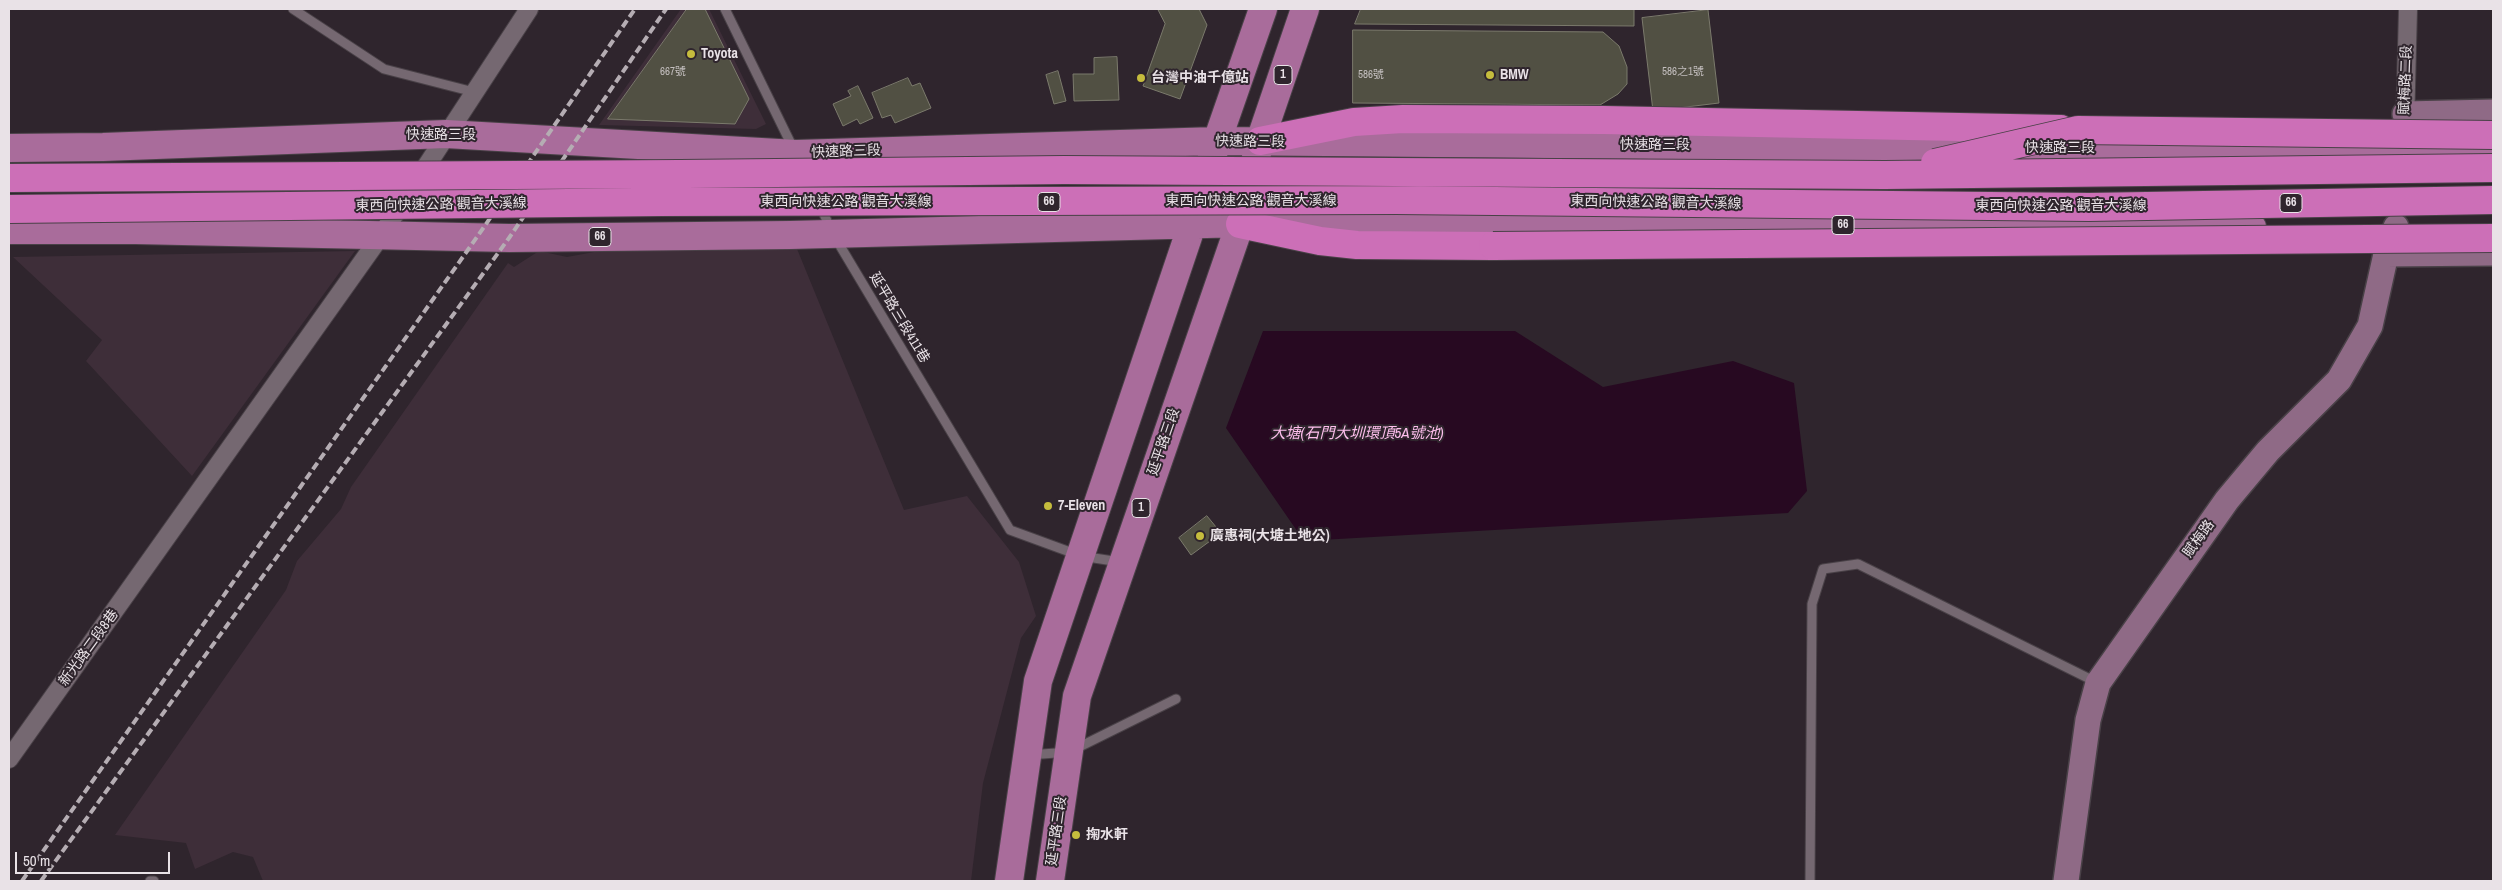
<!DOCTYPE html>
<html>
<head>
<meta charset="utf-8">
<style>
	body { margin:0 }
	#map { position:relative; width:2502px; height:890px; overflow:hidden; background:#2f252d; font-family:"Archivo Narrow",sans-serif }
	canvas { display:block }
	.frame { position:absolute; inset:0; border:10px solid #e9e2e7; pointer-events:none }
	.scale { position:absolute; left:15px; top:852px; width:155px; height:22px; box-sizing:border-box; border:2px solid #e9e2e7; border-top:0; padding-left:6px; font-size:15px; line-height:18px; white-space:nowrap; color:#e9e2e7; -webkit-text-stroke:4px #2f252d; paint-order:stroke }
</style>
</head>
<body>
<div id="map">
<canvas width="2502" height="890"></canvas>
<div class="frame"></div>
<div class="scale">50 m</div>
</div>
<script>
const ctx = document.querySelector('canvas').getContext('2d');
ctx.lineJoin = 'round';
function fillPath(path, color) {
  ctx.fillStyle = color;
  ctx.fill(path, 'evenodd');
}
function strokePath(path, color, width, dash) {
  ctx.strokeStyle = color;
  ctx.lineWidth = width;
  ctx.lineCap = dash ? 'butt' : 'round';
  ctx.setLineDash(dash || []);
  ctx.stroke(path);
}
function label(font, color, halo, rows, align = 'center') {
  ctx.font = font + ' "Archivo Narrow","Noto Sans TC",sans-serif';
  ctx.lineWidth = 4;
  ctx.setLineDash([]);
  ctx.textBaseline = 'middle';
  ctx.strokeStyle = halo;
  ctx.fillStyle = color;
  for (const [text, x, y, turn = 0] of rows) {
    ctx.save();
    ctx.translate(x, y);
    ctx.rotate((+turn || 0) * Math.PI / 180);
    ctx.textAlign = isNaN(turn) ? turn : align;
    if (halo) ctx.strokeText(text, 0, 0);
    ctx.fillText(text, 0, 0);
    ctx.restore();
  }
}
fillPath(new Path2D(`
	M681,9H709L766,124L756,129L599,125Z
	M795,244L904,510L967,496L1019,562L1036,616L1021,638L983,783L971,881H263L253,857L233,852L195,869L186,843L115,835L286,590L297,561L341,509L351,487L508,263L514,267L539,251L567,257L605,250Z
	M355,251L192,476L86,361L102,340L13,257Z`), '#3e2e39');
fillPath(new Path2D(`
	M1263,331H1515L1603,387L1733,361L1794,383L1807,491L1788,513L1304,541L1226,428Z`), '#270921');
const building = new Path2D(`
	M687,9H705L749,99L735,124L608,119Z
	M1158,9H1199L1207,25L1180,99L1143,86L1165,24Z
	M1361,9H1634V26L1355,24Z
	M1708,10L1719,103L1653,111L1642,18Z
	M1353,30L1603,32L1619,46L1627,67V84L1618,94L1600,105L1353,103Z
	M1117,57L1119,100L1074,101L1073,74H1094V58Z
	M1058,71L1066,101L1054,104L1046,75Z
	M908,78L912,86L920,83L931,108L895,123L891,115L882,118L872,93Z
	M858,86L873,118L860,124L857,119L843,126L833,104L851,96L848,91Z
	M1207,516L1221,533L1191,555L1179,538Z`);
fillPath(building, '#515043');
strokePath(building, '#7b7a6c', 1);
const lane = new Path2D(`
	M293,9L384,69L474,92
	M725,9L794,150
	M806,175L833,234L1010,530L1081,556L1120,562
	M1029,755L1069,752L1176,699
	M150,881H154
	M1810,881L1812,604L1823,569L1858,564L2098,683`);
const street = new Path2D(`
	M2405,126L2408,9
	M9,759L380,237L529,9`);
const secondary = new Path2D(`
	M2405,114L2493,112
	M2386,254L2493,253
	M2066,881L2088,720L2098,683L2227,500L2268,451L2339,380L2370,326L2386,254L2396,227`);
const primary = new Path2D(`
	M9,148L103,147L446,134L796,154L1217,141L1979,148
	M2022,148L2493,149
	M9,230H135L509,238L790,235L1282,222L2252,227
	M1009,881L1038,681L1192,225L1217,141L1263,9
	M1050,881L1077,696L1240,224L1260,141L1305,9`);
const highway = new Path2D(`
	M1260,141L1354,122L1403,119L1604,120L2061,129
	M1240,224L1320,241L1357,245L1493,246`);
strokePath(lane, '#494147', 11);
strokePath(street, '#494147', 20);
strokePath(secondary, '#494147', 28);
strokePath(primary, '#494147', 30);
strokePath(highway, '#494147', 30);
strokePath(lane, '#756871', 9);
strokePath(street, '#756871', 18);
strokePath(secondary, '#8f6a86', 25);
strokePath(primary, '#a96c9b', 28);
strokePath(highway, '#cc6fb7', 28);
strokePath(new Path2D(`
	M22,881L477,237L635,9
	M41,881L509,238L666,9`), '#b5adb3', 4, [8, 4]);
const highwayBridge = new Path2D(`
	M1935,163L2078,130L2493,135
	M9,178L680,174L1064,170L1885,175L2493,168
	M9,209L662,202L1395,200L2089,207L2493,200
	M1493,246L2493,238`);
strokePath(highwayBridge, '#494147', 30, []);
strokePath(highwayBridge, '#cc6fb7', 28);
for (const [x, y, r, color] of [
	[691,54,5,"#c5bc3d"],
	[1490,75,5,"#c5bc3d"],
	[1141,78,5,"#c5bc3d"],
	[1048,506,5,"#c5bc3d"],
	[1200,536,5,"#c5bc3d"],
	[1076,835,5,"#c5bc3d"]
]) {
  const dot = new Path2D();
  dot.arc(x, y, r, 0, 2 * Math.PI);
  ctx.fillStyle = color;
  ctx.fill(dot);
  strokePath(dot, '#2f252d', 2);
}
label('11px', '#c3bebe', null, [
	["667號",673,72],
	["586之1號",1683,72],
	["586號",1371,75]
]);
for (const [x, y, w] of [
	[1283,75,18],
	[1049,202,22],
	[2291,203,22],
	[1843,225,22],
	[600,237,22],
	[1141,508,18]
]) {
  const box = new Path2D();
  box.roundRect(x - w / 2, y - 9.5, w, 19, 4);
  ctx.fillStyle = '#2f252d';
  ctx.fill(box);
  strokePath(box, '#e9e2e7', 1);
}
label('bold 12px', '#e9e2e7', null, [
	["1",1283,75],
	["66",1049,202],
	["66",2291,203],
	["66",1843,225],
	["66",600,237],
	["1",1141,508]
]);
label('bold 14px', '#e9e2e7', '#2f252d', [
	["Toyota",701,54],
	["BMW",1500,75],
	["台灣中油千億站",1151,78],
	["7-Eleven",1058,506],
	["廣惠祠(大塘土地公)",1210,536],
	["掬水軒",1086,835]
], 'left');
label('14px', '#e9e2e7', '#2f252d', [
	["賦梅路二段",2406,80,-88],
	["快速路三段",441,135],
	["快速路三段",1250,142,1],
	["快速路三段",1655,145],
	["快速路三段",2060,148],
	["快速路三段",846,152,-2],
	["東西向快速公路 觀音大溪線",1251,201],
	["東西向快速公路 觀音大溪線",846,202],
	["東西向快速公路 觀音大溪線",1656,203,1],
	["東西向快速公路 觀音大溪線",441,205,-1],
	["東西向快速公路 觀音大溪線",2061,206],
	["延平路三段411巷",899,318,59],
	["延平路三段",1164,442,-71],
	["賦梅路",2199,539,-54],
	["新光路二段8巷",89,648,-54],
	["延平路三段",1057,831,-82]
]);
label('italic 15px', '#fdbeec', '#2f252d', [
	["大塘(石門大圳環頂5A號池)",1357,434]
]);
</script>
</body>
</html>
